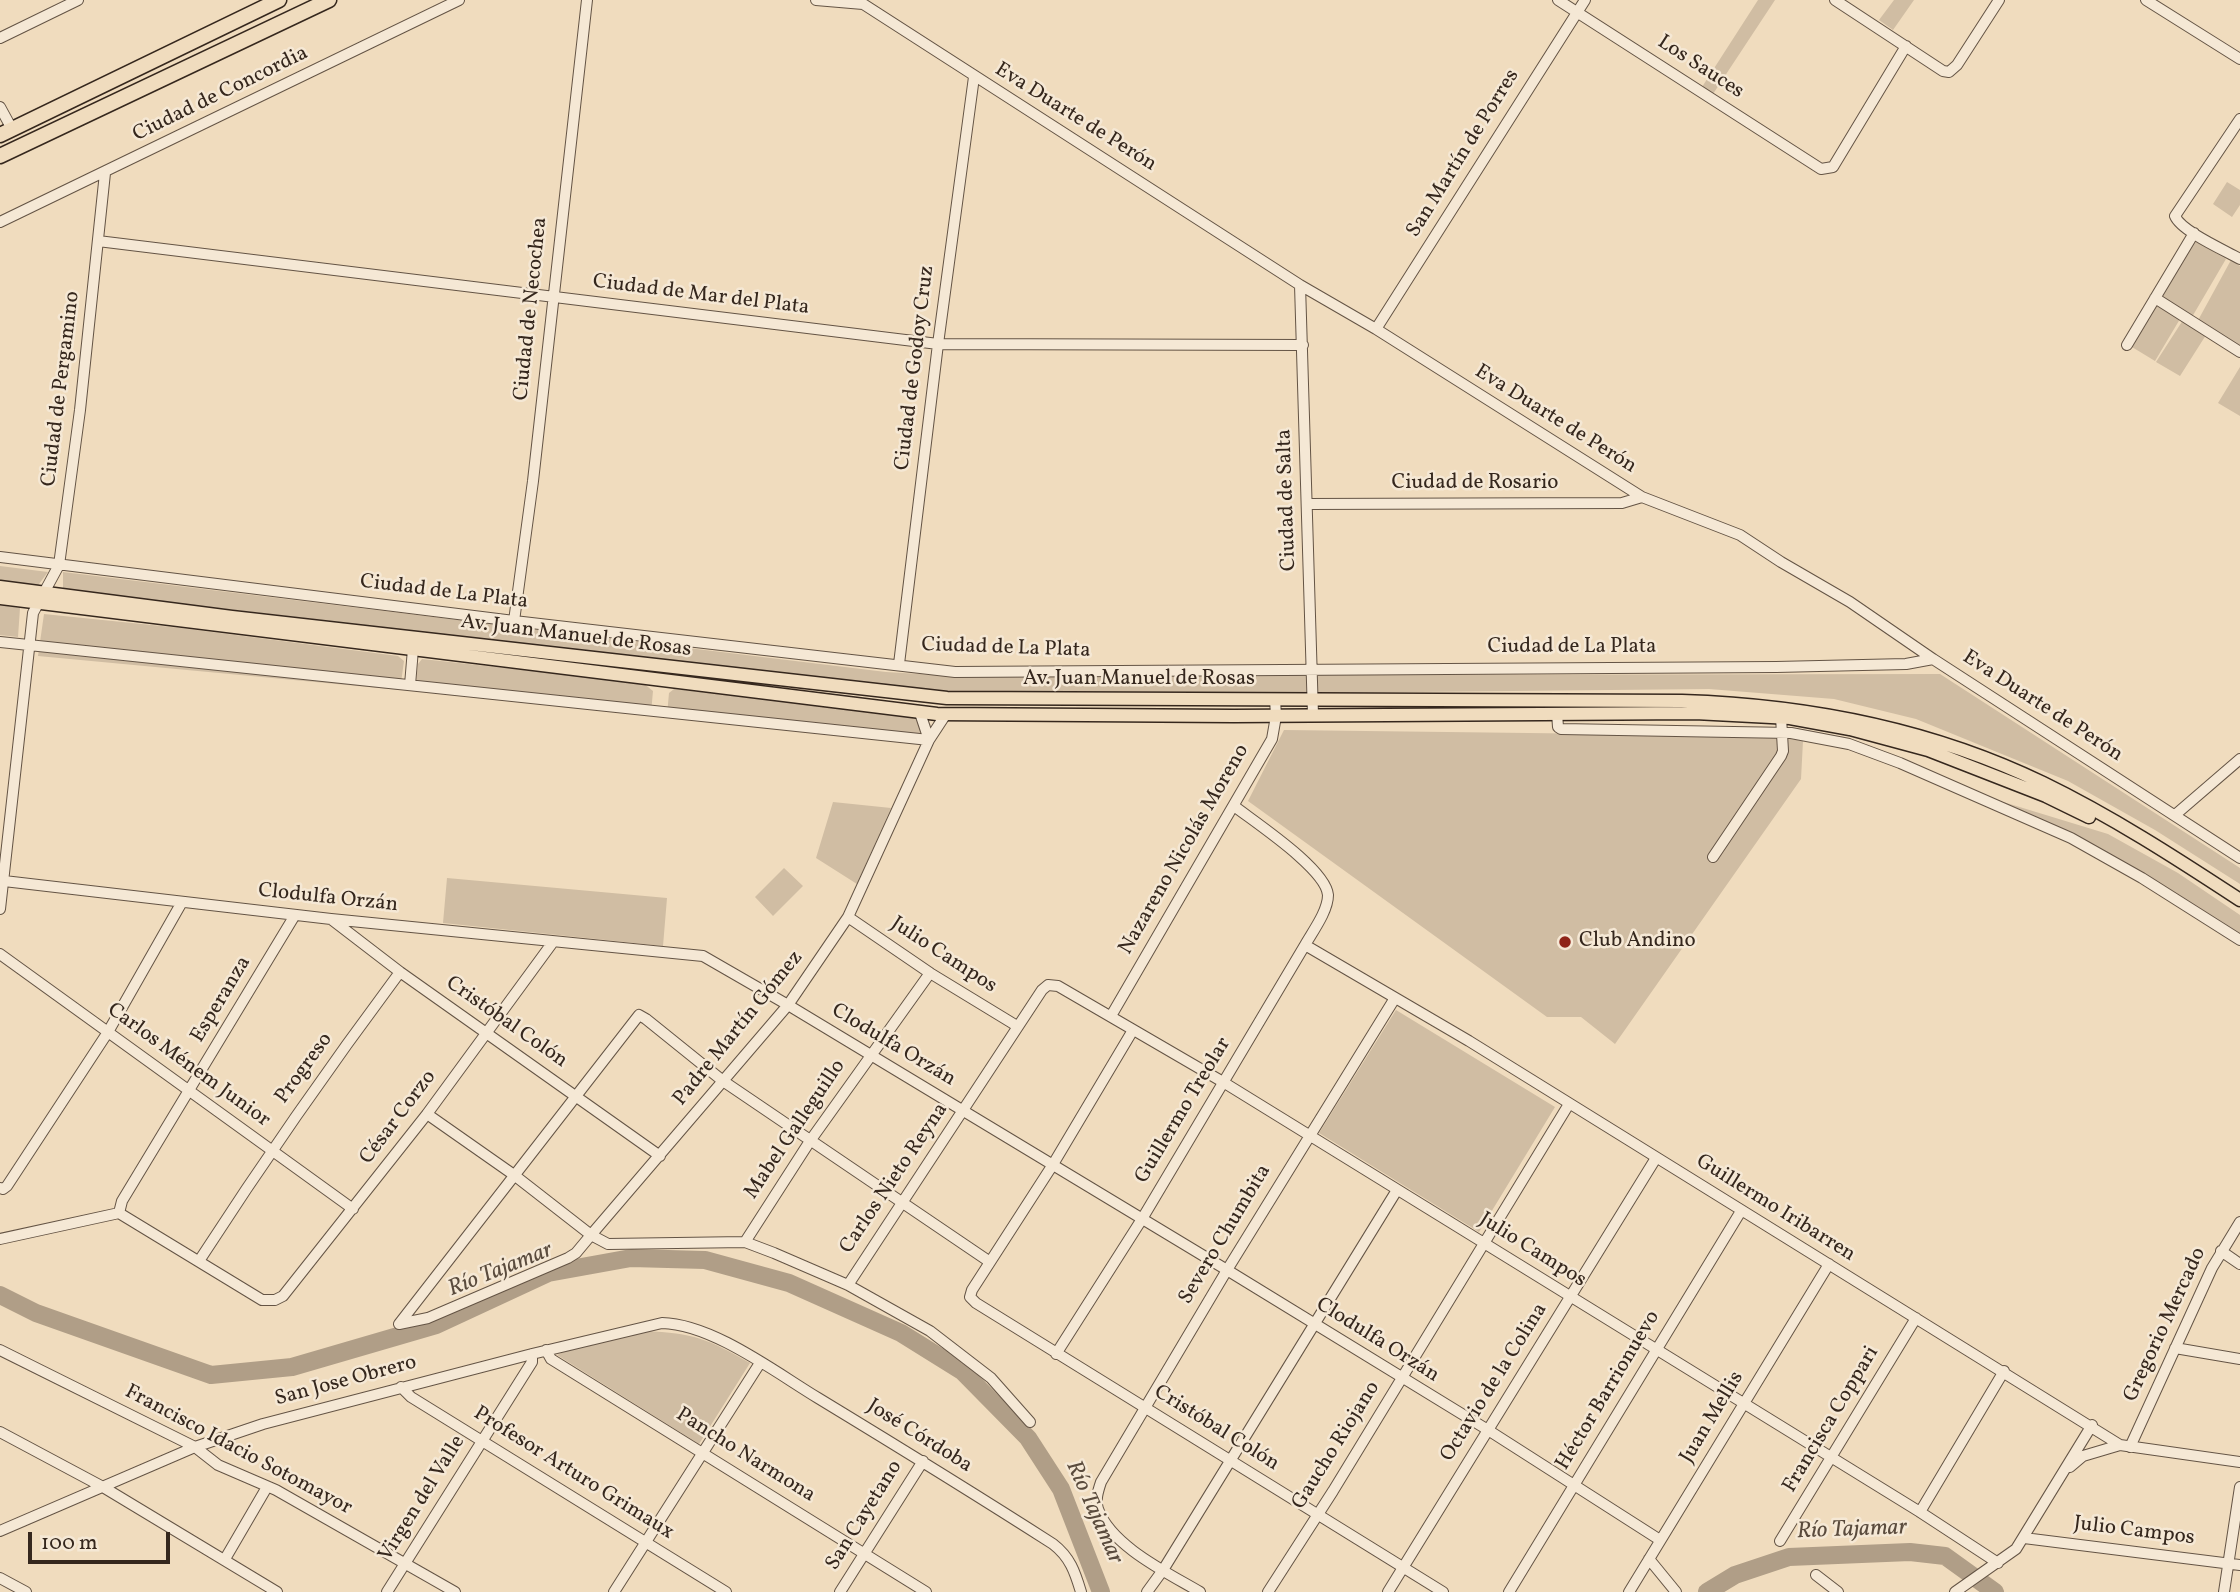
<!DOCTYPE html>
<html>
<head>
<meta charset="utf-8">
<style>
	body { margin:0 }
	#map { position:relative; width:2240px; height:1592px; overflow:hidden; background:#f0dcbe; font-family:Vollkorn,serif }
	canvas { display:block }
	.scale { position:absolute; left:28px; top:1532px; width:142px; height:32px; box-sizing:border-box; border:4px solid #35271d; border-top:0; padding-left:9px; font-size:21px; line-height:24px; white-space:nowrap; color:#35271d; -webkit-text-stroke:5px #f5e8d5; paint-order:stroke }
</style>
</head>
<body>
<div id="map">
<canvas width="2240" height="1592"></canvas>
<div class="scale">100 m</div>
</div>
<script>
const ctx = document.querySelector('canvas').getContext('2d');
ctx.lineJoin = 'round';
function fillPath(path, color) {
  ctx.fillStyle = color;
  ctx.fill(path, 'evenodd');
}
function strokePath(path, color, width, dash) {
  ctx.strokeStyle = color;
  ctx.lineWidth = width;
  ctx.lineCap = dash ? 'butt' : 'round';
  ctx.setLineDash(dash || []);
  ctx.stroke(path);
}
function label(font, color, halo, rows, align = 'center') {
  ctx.font = font + ' Vollkorn,serif';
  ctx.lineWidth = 5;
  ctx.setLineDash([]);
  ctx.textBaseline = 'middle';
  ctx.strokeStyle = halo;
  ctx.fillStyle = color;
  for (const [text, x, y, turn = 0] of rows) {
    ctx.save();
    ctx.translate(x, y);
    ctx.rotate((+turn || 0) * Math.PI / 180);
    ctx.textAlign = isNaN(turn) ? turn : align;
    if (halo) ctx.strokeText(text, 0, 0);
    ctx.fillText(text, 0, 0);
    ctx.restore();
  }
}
fillPath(new Path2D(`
	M1758,0H1775L1713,94L1702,87Z
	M1894,0H1914L1893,30L1879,20Z
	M2227,182L2240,190V205L2232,217L2213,204Z
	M2194,240L2226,259L2192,317L2160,298Z
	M2231,260L2240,266V352L2196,324Z
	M2156,305L2180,319L2155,361L2132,347Z
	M2183,320L2206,335L2180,376L2156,362Z
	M2240,367V416L2218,403Z
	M0,566L48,572L36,588L0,582Z
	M63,572L886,672L955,676L1306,675L1307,694L933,691L63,590Z
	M0,605L20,608L18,637L0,635Z
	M44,614L181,628L398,656L404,661L400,690L38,656Z
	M422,659L643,683L653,691L651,713L415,691L418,664Z
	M1940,674L2240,868V884L2155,830L2068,781L1916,719L1834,699L1709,689L1317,693L1316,675Z
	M674,689L918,717L922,726L918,739L667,715L669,693Z
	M1284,730L1772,736L1803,741L1801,779L1615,1044L1581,1017H1547L1248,801Z
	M2000,801L2108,834L2178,873L2240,915V935L2137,869L2088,842Z
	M833,802L891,808L857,884L816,858Z
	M784,868L803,886L773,916L755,897Z
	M447,878L667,898L663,946L443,923Z
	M1396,1010L1555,1107L1479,1232L1319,1133Z
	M645,1331C694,1333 708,1339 750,1363L699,1444L557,1355L570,1349Z`), '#d0bda3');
strokePath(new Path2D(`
	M0,1295L36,1313L211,1375L292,1367L436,1325L548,1273L631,1258L705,1260L789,1283L901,1333L962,1371L1028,1438L1061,1489L1101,1592
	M1707,1592L1735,1575L1789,1557L1910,1552L1945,1556L1995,1592`), '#b09e87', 18);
const minor = new Path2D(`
	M816,0L863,4
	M857,0L1300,285L1376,329L1642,497L1740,535L1781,562L1850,602L1933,659L2240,858
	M1558,0L1821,169L1833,167L1906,46
	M1835,0L1943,71L1949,72L1957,65L1999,0
	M2146,0L2240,59
	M0,38L78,0
	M0,107L12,129
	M2240,119L2175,216C2181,231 2224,250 2240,259
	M0,222L459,0
	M98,241L938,344L1303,345
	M1300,285L1313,715
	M2155,298L2240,352
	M1376,329L1585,0
	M2127,345L2194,233
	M1308,504L1622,503L1642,497
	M0,557L514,621L955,672L1776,667L1906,664L1933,659
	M514,621L533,481L587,0
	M0,642L929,740L946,714
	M899,664L938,344L974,77
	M410,685L413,649
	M1557,713L1558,727L1561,729L1791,733L1849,744L1900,763L2071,838L2142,878L2240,940
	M2175,815L2240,759
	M1713,857L1781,756L1783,751L1781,717
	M4,881L331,919L703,956L788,1005L1227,1270L1488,1430L1660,1540
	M0,909L33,613L59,565L80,410L105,173
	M848,917L930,973L1017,1026
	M331,919L400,972L660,1156
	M1305,945L1469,1041L2120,1445L2240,1462
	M0,954L353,1209
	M1111,1016L1272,739L1276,716L1275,699
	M1133,1030L1052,1166L972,1290L970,1297L976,1303L1443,1592
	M427,1114L514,1175L591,1235L788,1005L848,917L929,740L920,713
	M0,1188L3,1189L7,1186L108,1032L182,902
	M119,1213L122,1201L295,915
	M0,1239L119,1213L262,1300H275L283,1296L427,1114L553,942
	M745,1242L810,1141L930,973
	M2221,1251L2240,1264
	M199,1261C263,1162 330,1066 400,972
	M848,1285L1042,990L1048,985L1058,986L1223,1082L1920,1512L1998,1563
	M399,1324L639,1015L646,1019L723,1081L990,1262
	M399,1324L428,1318L568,1258L576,1253L591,1235L608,1244L745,1242L774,1253L848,1285L930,1331L991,1378L1030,1422
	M2175,1348L2240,1359
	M0,1350L195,1447L218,1465L276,1490L455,1592
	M546,1350L551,1359L926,1592
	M1056,1354L1142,1219L1305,945C1313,931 1328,911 1328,895C1326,869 1256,823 1234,806
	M401,1387L411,1397L726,1592
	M0,1432L103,1487L277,1592
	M2130,1447L2212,1268L2240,1222
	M2070,1467L2083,1456L2120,1445
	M1920,1512L2004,1371
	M0,1531L195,1447L263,1424L532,1354L662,1323C712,1324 775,1372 818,1398C897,1446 975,1494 1053,1544C1070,1557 1075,1572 1081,1592
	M2024,1538L2240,1565
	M1780,1541L1916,1318
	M225,1559L267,1487
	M1649,1559L1676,1592
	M1816,1575L1838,1592
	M0,1578L26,1592
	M387,1592L532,1362V1354
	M614,1592L760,1363
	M840,1592L923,1461
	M1147,1592L1163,1570L1397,1190
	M1200,1592C1168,1573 1111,1546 1098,1509C1095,1500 1098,1491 1101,1482L1227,1270L1395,998
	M1268,1592L1333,1491L1569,1104
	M1388,1592L1656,1158
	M1509,1592L1741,1211
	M1629,1592L1829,1264
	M1955,1592L2016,1549L2092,1425
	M2224,1592L2240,1487`);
const major = new Path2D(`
	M0,587L232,617L947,698L1682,701C1807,705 1929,728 2043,783C2111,816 2176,858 2240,900
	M0,598L937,714L1234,716L1695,713L1790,718L1850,729L1928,750L2046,796L2089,817`);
const highway = new Path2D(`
	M0,135L279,0
	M0,156L329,0`);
strokePath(minor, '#645445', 12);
strokePath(major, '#35271d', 15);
strokePath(highway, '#35271d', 17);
strokePath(minor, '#f5e8d5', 10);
strokePath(major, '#f0dcbe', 12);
strokePath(highway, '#f0dcbe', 14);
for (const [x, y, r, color] of [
	[1565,942,7,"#8f2418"]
]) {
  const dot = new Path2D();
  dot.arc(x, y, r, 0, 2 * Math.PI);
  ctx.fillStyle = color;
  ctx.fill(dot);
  strokePath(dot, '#f5e8d5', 2.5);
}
label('21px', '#35271d', '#f5e8d5', [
	["Los Sauces",1700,68,33],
	["Ciudad de Concordia",221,95,-26],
	["Eva Duarte de Perón",1075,118,32],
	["San Martín de Porres",1464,154,-58],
	["Ciudad de Mar del Plata",701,296,7],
	["Ciudad de Necochea",532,309,-84],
	["Ciudad de Godoy Cruz",916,368,-83],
	["Ciudad de Pergamino",62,389,-83],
	["Eva Duarte de Perón",1555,420,32],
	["Ciudad de Rosario",1475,484],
	["Ciudad de Salta",1288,500,-92],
	["Ciudad de La Plata",444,593,7],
	["Av. Juan Manuel de Rosas",576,637,7],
	["Ciudad de La Plata",1572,648],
	["Ciudad de La Plata",1006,649,2],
	["Av. Juan Manuel de Rosas",1139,680],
	["Eva Duarte de Perón",2042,707,33],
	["Nazareno Nicolás Moreno",1185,850,-60],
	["Clodulfa Orzán",328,899,6],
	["Julio Campos",943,956,33],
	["Esperanza",222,1000,-59],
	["Cristóbal Colón",506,1023,35],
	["Padre Martín Gómez",739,1029,-51],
	["Clodulfa Orzán",893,1046,31],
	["Carlos Ménem Junior",188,1066,36],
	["Progreso",305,1069,-54],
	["Guillermo Treolar",1184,1111,-59],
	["César Corzo",399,1118,-53],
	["Mabel Galleguillo",796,1130,-56],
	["Carlos Nieto Reyna",895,1179,-56],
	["Guillermo Iribarren",1775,1209,32],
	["Severo Chumbita",1226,1235,-59],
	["Julio Campos",1532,1251,32],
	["Gregorio Mercado",2166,1325,-65],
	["Clodulfa Orzán",1377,1341,32],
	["San Jose Obrero",346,1382,-15],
	["Octavio de la Colina",1495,1383,-58],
	["Héctor Barrionuevo",1609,1391,-59],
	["Juan Mellis",1713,1418,-59],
	["Francisca Coppari",1832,1420,-59],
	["Cristóbal Colón",1216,1429,32],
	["José Córdoba",919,1437,32],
	["Gaucho Riojano",1337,1446,-58],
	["Francisco Idacio Sotomayor",238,1451,28],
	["Pancho Narmona",745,1456,32],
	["Profesor Arturo Grimaux",573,1474,32],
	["Virgen del Valle",423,1499,-58],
	["San Cayetano",865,1516,-58],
	["Julio Campos",2134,1532,7]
]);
label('21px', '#35271d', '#f5e8d5', [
	["Club Andino",1579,942]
], 'left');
label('italic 23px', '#5a4b3d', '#f5e8d5', [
	["Río Tajamar",501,1271,-22],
	["Río Tajamar",1093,1513,66],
	["Río Tajamar",1852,1531,-2]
]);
</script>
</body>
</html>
